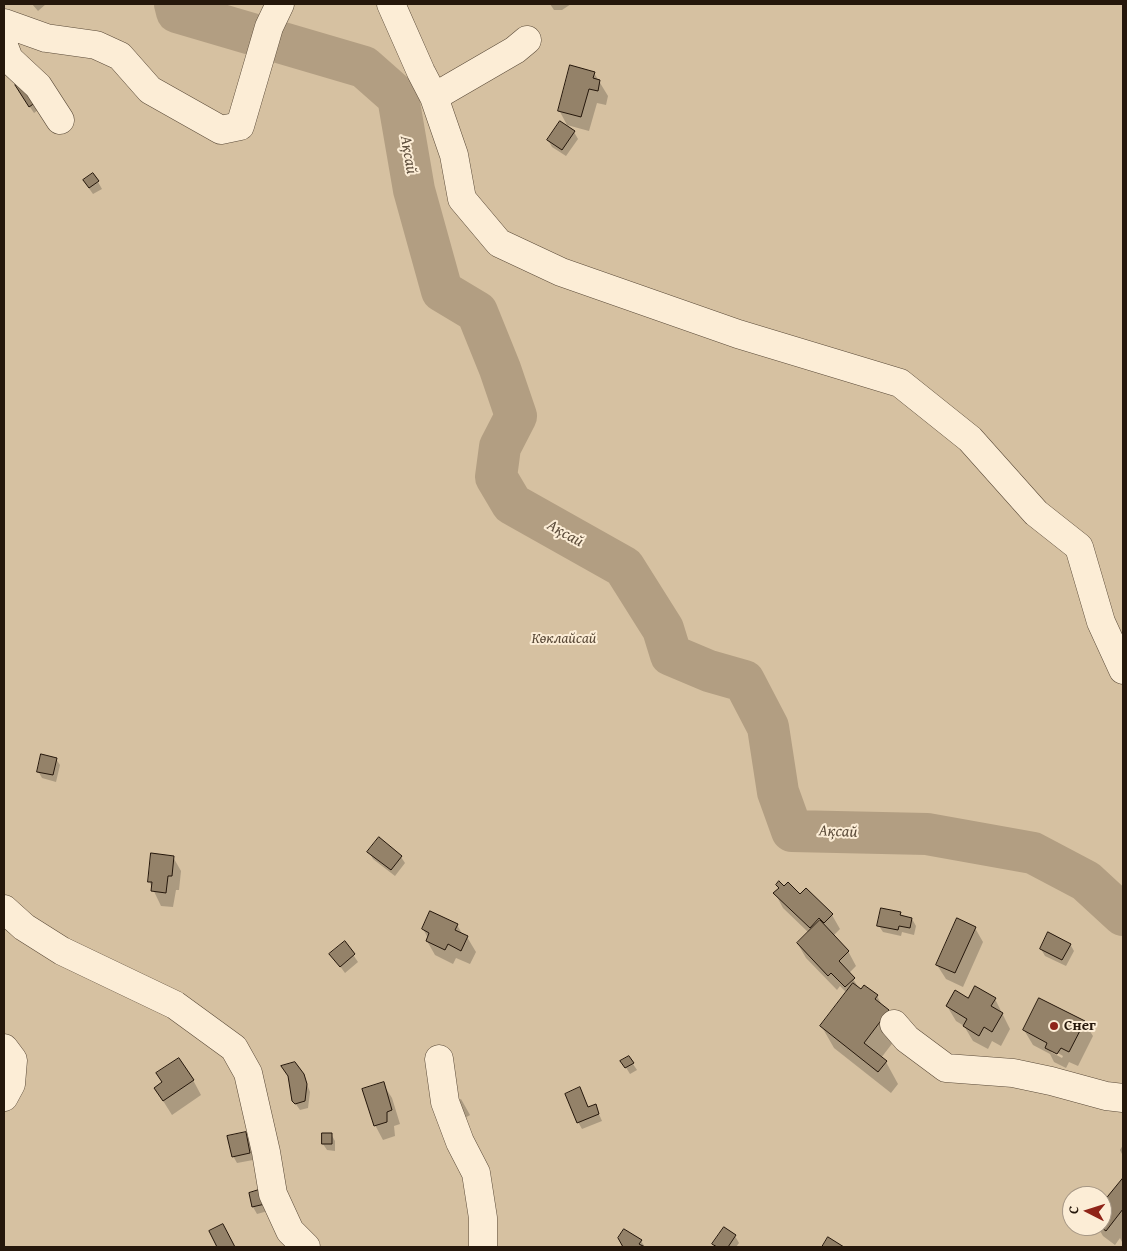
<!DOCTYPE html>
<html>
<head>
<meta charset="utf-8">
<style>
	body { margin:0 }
	#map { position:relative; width:1127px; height:1251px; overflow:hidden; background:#fae4c0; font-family:"Gentium Book Plus",serif }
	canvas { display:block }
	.frame { position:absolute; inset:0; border:5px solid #25170b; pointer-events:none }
	.north { position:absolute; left:1062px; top:1186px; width:50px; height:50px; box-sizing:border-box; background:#fcedd6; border:1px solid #a69785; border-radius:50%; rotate:275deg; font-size:14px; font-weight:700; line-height:20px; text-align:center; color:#25170b }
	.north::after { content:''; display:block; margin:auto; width:18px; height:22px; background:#8f2418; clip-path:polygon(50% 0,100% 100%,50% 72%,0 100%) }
</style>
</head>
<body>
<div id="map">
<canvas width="1127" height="1251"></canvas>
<div class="frame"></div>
<div class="north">С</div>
</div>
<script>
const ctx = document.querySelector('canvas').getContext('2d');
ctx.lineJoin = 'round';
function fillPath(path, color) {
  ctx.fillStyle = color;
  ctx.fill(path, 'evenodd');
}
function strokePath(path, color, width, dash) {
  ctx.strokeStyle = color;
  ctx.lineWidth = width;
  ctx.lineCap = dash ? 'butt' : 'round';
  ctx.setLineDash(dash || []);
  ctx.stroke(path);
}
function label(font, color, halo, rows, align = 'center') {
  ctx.font = font + ' "Gentium Book Plus",serif';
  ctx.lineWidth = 4;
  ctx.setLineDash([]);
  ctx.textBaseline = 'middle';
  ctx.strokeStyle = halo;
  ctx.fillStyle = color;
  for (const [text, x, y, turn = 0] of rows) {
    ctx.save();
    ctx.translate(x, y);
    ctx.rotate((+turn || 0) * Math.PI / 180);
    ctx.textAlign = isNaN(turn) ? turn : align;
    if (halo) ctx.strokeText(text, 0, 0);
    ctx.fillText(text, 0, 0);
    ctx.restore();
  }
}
fillPath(new Path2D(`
	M4,4H1123V1247H4ZM1072,1196H1102V1226H1072Z`), '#d6c1a1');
fillPath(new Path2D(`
	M32,4H46L38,11Z
	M550,4H571L562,10H554Z
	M594,73L608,96L606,105L597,103L589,131L567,125L559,110Z
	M20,92L42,107L34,113Z
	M574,132L578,139L566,156L552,147L548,140Z
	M98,182L102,189L93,194L88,187Z
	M56,759L60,765L56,782L42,778L38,771Z
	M369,852L401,857L405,863L395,876L373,859Z
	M173,857L181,871L179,890H176L173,907L161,906L149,881Z
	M777,885L785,887L832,915L840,929L833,936L848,951L856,966L849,973L861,991L865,987L877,996L883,1007L888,1011L901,1032L881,1058L886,1062L898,1084L891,1093L834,1048L822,1027L847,993L840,986L837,990L806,958L798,944L809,933L783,908L775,893L779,889Z
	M900,913L902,917L912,919L916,926L914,935L902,932L901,936L883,932L879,926Z
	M457,925L463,935L467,937L476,952L470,964L456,958L453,964L435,955L427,941L428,938L423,929Z
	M975,928L983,942L963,987L946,979L937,965Z
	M345,943L358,962L345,973L331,954Z
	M1070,944L1074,951L1066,966L1045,956L1041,949Z
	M995,999L1010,1029L1001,1046L992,1041L988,1049L973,1041L964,1026L956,1021L947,1006Z
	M1084,1022L1093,1036L1078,1066L1069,1062L1066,1068L1054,1062L1050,1054L1033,1045L1024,1030ZM1051,1049L1063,1056L1062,1058L1051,1052Z
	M629,1058L637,1070L630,1074L622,1061Z
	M303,1074L310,1092L308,1108L300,1110L293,1100Z
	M193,1080L201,1095L172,1115L155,1088L163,1083Z
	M383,1084L392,1098L400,1124L394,1126L395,1136L383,1140L375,1125Z
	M583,1096L588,1108L595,1105L602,1121L582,1129L578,1122Z
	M461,1099L470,1115L465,1118L457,1101Z
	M245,1133L249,1140L253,1160L237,1163L233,1156Z
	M331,1134L335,1141V1151L327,1150L323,1144Z
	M1123,1145V1156L1120,1150Z
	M1123,1179V1244L1120,1238L1115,1245L1103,1236L1097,1226H1102V1200H1107Z
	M261,1191L268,1211L257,1214L253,1207L250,1194Z
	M724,1228L735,1236L739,1243L736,1247H715L714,1244Z
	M620,1238L641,1241L645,1247H624Z`), '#0003');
strokePath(new Path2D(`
	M175,4L177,12L364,67L398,97L414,190L442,291L477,312L500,369L516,416L500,447L496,477L512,504L624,567L663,629L671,655L709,671L744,681L768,727L778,792L792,831L927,834L1033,853L1086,881L1123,915`), '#b29e82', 42);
const building = new Path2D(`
	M570,65L595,72L593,78L600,80L598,91L589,89L581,117L558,111Z
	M24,79L39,100L29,107L15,85Z
	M560,121L575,131L562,150L547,140Z
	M93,173L99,181L89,188L83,180Z
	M41,754L57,758L53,775L37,772Z
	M379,837L402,856L391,870L367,852Z
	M151,853L174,856L172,876H168L166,893L151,891L152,882H148Z
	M779,881L784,886L788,882L800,894L806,888L833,914L824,923L819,918L810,928L773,893L779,888L776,885Z
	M881,908L901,912L900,915L912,918L910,928L899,926L898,930L877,926Z
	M430,911L458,924L455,930L468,936L461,951L448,944L445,950L426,941L429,933L422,929Z
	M957,918L976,927L955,973L936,965Z
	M820,920L849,951L839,961L855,978L845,987L831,973L828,976L797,943Z
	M1048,932L1071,944L1062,960L1040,949Z
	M345,941L355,954L340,967L329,954Z
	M853,983L861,989L864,985L878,995L875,999L889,1010L864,1043L887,1061L878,1072L820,1026Z
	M975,986L996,998L991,1006L1003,1013L992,1032L984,1027L979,1036L963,1026L967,1019L946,1006L955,990L968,998Z
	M1039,998L1085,1021L1069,1052L1061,1048L1057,1054L1045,1048L1047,1043L1023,1030Z
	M629,1056L634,1063L625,1068L620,1061Z
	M179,1058L194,1080L163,1101L154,1088L162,1082L156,1073Z
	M295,1062L304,1074L307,1084L305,1101L295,1104L292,1101L288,1076L281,1066Z
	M384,1082L392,1110L387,1112V1122L374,1126L362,1089Z
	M580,1087L588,1107L596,1104L599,1114L577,1123L565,1094Z
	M246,1132L250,1153L232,1157L227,1136Z
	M322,1133H332V1144H322Z
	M1123,1178V1209L1106,1231L1099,1226H1102V1198H1106Z
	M262,1189L265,1204L252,1207L249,1193Z
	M223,1224L235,1247H217L209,1231Z
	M724,1227L736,1235L728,1247H717L712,1244Z
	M624,1229L642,1240L639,1244L645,1247H623L618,1238Z
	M828,1237L844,1247H822Z`);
fillPath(building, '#948269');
strokePath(building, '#25170b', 1);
const minor = new Path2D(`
	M391,4L421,72L434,97L454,155L462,199L499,243L561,272L738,334L900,383L970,439L1036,513L1079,547L1101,622L1123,670
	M4,23L46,38L96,45L120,56L150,90L221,130L240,126L269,27L280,4
	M4,46L9,59L38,86L60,120
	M434,97L515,50L527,40
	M4,909L24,927L62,951L175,1005L234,1048L248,1073L266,1152L273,1194L290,1231L306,1247
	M894,1024L907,1039L946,1068L1013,1073L1051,1081L1106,1096L1123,1098
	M4,1048L13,1060L11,1084L4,1097
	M439,1059L445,1102L460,1142L476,1173L483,1218V1247`);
strokePath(minor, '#5a4a38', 29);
strokePath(minor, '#fcedd6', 28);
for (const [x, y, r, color] of [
	[1054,1026,5,"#8f2418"]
]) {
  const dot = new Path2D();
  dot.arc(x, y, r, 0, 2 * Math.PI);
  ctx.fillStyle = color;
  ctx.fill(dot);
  strokePath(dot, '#fcedd6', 2);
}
label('italic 15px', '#5a4a38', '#fcedd6', [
	["Көклайсай",564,639]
]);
label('bold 15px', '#25170b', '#fcedd6', [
	["Снег",1064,1026]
], 'left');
label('italic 16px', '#5d4d3b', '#fcedd6', [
	["Ақсай",408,155,80],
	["Ақсай",565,534,29],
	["Ақсай",838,832,2]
]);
</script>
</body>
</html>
